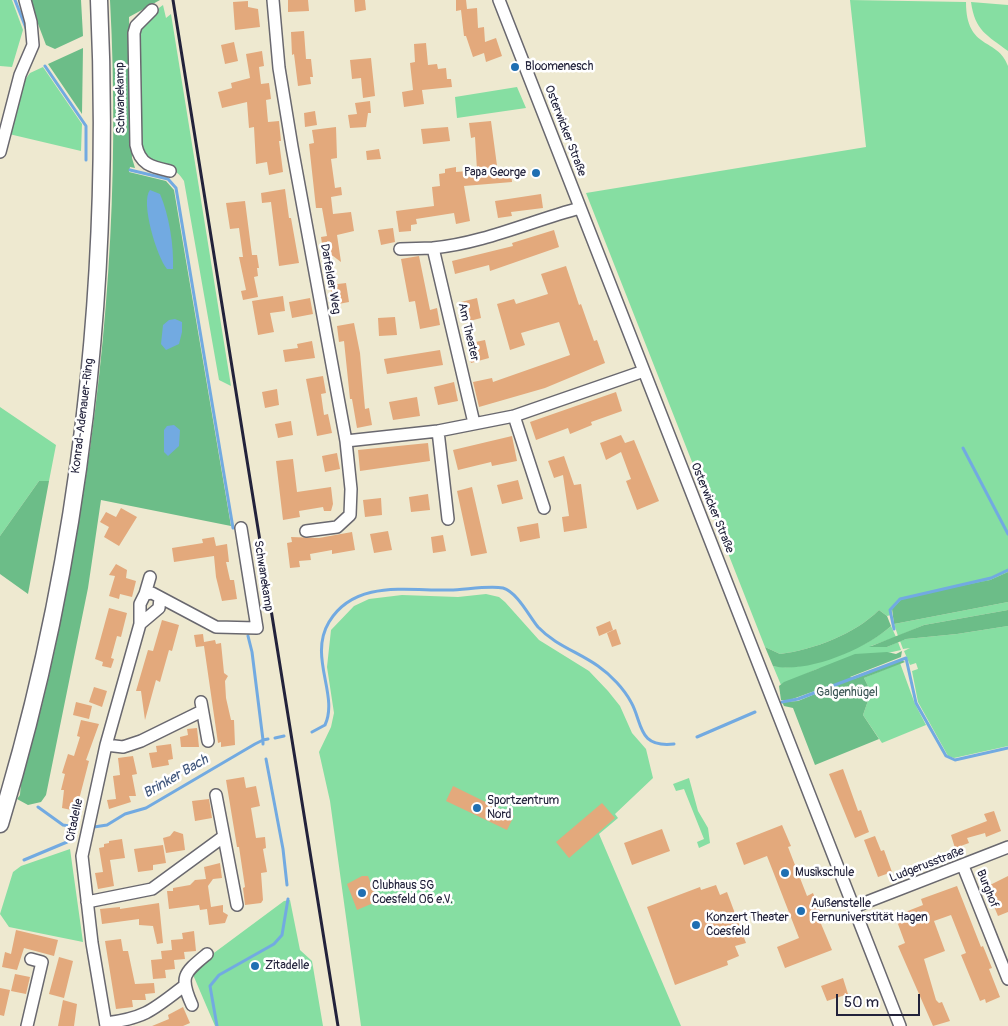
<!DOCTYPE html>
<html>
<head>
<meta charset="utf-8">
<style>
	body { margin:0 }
	#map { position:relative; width:1008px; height:1026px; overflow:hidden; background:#eee9d0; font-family:Pangolin,sans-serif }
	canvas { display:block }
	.scale { position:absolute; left:836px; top:994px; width:84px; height:22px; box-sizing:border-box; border:2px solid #22223b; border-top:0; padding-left:6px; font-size:15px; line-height:18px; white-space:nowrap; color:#22223b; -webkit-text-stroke:4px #fff; paint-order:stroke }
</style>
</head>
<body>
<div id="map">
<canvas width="1008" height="1026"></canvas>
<div class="scale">50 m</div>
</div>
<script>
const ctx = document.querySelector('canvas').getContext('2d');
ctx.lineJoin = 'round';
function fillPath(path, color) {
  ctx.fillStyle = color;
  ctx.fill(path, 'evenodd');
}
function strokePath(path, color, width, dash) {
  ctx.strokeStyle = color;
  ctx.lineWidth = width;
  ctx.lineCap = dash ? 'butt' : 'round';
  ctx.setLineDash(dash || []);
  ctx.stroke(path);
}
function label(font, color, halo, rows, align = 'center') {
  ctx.font = font + ' Pangolin,sans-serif';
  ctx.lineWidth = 5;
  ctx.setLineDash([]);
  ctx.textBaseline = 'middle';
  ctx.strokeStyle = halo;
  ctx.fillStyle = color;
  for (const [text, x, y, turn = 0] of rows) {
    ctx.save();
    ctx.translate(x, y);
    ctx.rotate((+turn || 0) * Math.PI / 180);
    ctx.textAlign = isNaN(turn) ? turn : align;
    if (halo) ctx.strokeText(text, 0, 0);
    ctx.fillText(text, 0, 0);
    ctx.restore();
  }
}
fillPath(new Path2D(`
	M0,0H12L23,30L12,67L0,66Z
	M850,0L966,2C966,51 998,37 1008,66V572L990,580L892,609L891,615L887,616L879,610C855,634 813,650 780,654L765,647L586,193L866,147Z
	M971,2L1008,5V51C987,35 975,31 971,2Z
	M163,5L166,18L171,14L231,386L219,380L184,181C174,163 154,168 141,153L137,35L148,16Z
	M43,67L82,124L81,151L9,134L24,81L30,73Z
	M517,87L526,108L457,118L455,97Z
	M0,407L56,445L49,481H39L0,536Z
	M486,594L499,597L505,602L539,640L589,671L608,691L620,706L632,733L646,749L653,778L615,814L618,818L599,834L681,1026H361L330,801L319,752L331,727L334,713L327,667L331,630L354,606L369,599L402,595L458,597Z
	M1008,602V610L924,625L898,636L894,624Z
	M891,626L896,637L871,646L887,647L898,642L901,650L817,669L781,685L773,666C805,673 867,648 891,626Z
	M1008,626V746L954,758L948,756L918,702L912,671L918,669L916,663L910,665L904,651L910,648L903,649L900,641L906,639L957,634Z
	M900,663L915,704L926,725L882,743L863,715L871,692L864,678Z
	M689,778L698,811L708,828L710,843L699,848L697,842L704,839L684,789L676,791L673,784Z
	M70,849L83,942L9,927L0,914L13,872L21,866Z
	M290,900L300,950L312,961L323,1026H215L191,970L284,901Z`), '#86dea2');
fillPath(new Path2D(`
	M29,0H81L83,36L55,49L46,45Z
	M110,0H160L129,17L132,158L135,168L130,167L129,172L166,181L174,190L231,526L101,500L88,588L46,795L41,802L28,805L17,799L20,795C22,768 35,733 42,705C55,652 66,597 75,543C107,365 120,181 110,0Z
	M83,48L82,114L48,64Z
	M39,481H49L28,594L0,574V536Z
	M1008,572V602L894,624L892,609L901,600L912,596L990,580Z
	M879,610L887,616L891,626C866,649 807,674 773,666L765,647L780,654C813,650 855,634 879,610Z
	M1008,610V626L957,634L906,639L887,647H869L924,625Z
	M902,651L901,657L850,677L854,679L902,660L905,662L864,678L871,692L863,715L879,739L815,765L793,708L784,706L782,702L798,701L832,687L834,684L787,701L781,700L779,686L784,682L855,654L887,652L896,654Z`), '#6cbd88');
fillPath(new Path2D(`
	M150,190L160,194C169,215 174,245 173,269H167C157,257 140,202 150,190Z
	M175,319L182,322V332L179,344L166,350L161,344L163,325L169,320Z
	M174,425L180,430L179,446L168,456L164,452V430L167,426Z`), '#72aae1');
strokePath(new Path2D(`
	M15,0L26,28
	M45,66L86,126V160
	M130,170L168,179L176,188L233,528
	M963,448L1008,534
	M894,629L890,610L900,599L991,578L1008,570
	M248,636L252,652L263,740L268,739
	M782,702L798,699L906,658L916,703L946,756L955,760L1008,748
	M312,732L325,725C339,695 308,657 329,622C355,579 408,591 450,590C464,590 489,585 503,588C517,592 529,616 538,627C555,645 578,652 598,666C611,675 624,689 631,702C643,723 637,748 674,744
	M697,737L755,712
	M275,738L284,736
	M266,759L283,849L287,885
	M38,807L63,825L76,827
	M94,827L107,825L125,814L146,808L255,744L263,740V744
	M24,860L67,842
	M217,1026L210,986L219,975L274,944L282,935L288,899`), '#72aae1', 3);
fillPath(new Path2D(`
	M288,0H308L309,11L288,12Z
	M354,0H365L366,10L355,12Z
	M456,0H466L467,9L477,8L478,28L484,27L485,42L496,38L502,56L486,62L484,53L473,57L466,36H464L461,10L456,11Z
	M248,1V7L258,9L260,27L235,30L233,2Z
	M304,31L306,59H311L313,77H310L311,84L298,86L294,54L292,55L291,32Z
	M234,42L238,61L225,64L221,45Z
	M426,43L428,65L437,64L438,69L446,68L447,79H451L452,87L422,90L424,104L404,107L402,92L413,90L410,63L415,62L414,44Z
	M262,51L264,66L259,67L261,84L269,83L271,99L266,100L268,122L279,121L281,141H279L283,172L269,175L267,162L256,164L254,127L249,128L247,102L222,108L218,92L232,88L231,83L250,78L246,54Z
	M371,58L375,96L363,98L361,78L352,79L350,60Z
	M370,101L371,113H368L366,127L350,128L348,115L357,114L355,103Z
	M315,111L317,125L305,127L304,113Z
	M491,121L498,173L511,171L512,182L464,186L470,221L456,224L454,213L416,219L417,224L411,225V231L399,232L396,211L434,206L432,187L440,186L439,174L445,173V169L456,167V172L477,170L475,137L471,138L469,123Z
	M336,127L337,158L331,159L335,188L341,187L342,195L331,197L333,214L351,212L354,231L337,235L341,262L333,256L324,257L321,237L327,236L322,208H316L309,144L314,143L312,130Z
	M448,127L450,141L423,144L421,129Z
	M379,149L381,159L367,160L366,151Z
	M285,189L289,218H291L299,263L279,266L271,202L262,203L261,193Z
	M541,194L543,208L511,212L512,216L498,218L495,201Z
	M245,201L252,255H257L259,268H257L258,276L254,277L258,297L243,300L241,291L246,290L239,257H243L239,228L230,229L226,203Z
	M393,228L395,242L381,245L378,230Z
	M554,230L559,247L490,271L489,265L455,274L452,261L513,246L512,243Z
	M419,256L430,310L437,308L440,325L420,329L415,301L409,302L401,259Z
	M566,266L579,305L581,304L594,341L597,340L605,363L545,388L479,407L473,382L492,378L493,382L570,355L559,322L521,333L525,345L510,350L497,304L514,299L516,304L548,294L541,274Z
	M346,283L349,302L333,305L330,285Z
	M283,296L285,311L270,313L274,332L258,335L252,301Z
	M310,298L313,314L292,318L289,302Z
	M477,298L481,318L466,322L461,302Z
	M395,317L397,335L379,336L378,318Z
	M354,323L360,353L365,409L369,408L372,425L357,428L352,399H350L344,341L339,342L337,326Z
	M485,340L489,358L471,363L466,344Z
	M312,341L315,358L285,362L283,350L298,348L297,344Z
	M440,350L443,365L387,374L384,359Z
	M323,376L326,393L321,394L324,415L328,414L332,433L317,436L306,379Z
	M454,382L458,401L438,405L434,387Z
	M277,389L279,405L265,408L262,392Z
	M616,392L622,411L591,422L592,425L570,434L568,428L536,440L530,422Z
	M417,397L420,416L393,420L389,402Z
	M291,421L293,435L278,438L275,424Z
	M621,435L625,443L634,440L659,501L637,510L626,481L631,479L621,452L606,460L600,443Z
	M512,436L517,461L492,466L491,462L458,470L453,450Z
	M428,443L430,461L360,471L358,450Z
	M337,453L340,469L325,472L322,456Z
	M564,456L574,485L581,484L587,528L564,532L562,517L569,516L563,475L554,478L548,461Z
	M293,459L297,492L331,487L333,504L331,511H324L323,507L299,511L300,517L283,520L276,461Z
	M518,480L523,499L502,504L497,485Z
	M472,487L487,553L471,556L457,491Z
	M428,494L430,510L411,512L409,497Z
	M381,498L382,515L365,517L363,500Z
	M121,508L137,517L119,546L104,537L109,527L100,522L106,512L116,517Z
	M538,523L540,538L520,542L517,527Z
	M388,531L392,550L374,553L370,534Z
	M352,532L355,550L332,554V550L310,554L311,560L299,561L300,567L290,568L287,543L292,542L291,537L319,538Z
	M443,535L446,551L433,553L431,537Z
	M214,537L216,546L227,544L229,562H226L230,580H234L237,599L222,601L216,577L214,556L174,562L172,548L203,543L202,539Z
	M116,564L127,570L126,578L136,581L132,597L120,594L119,599L109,596L115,576L109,575Z
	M109,608L127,613L121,637L117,636L111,658L114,659L111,668L102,666L103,662L95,659Z
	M162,620L179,625L172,651L169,650L160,682L156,680L145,720L141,691H136L148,650L153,651Z
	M610,621L613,630L599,636L596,627Z
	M616,629L621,644L612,647L607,633Z
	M203,634L204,642L215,640L216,644L221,643L224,673L228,676L225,681L226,698L231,720H234L235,745L221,747V742L218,743L204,646L196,647L194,635Z
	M94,687L107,691L102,707L89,702Z
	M76,702L92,706L89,719L73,715Z
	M81,720L99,724L86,760L89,761L76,811L62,808L64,790H61L65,774L62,773L68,754L74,756L80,737L77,736Z
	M197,728L199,747H181L180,737L188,735L187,729Z
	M171,744L173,759L168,760L169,765L152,768L149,753L157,752L156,746Z
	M133,756L137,774L132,775L136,796H129L131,802L109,809L107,800L116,799L113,776L120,775L118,758Z
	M843,769L858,811L861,810L869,832L855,838L829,774Z
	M244,777L246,788L256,786L260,806L251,808L256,838L265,837L266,848L263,849L267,872L261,873L263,900L261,903L245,905L243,888L245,887L239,847H237L226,780Z
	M453,786L514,816L507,830L446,801Z
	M209,799L212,818L195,821L192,801Z
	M602,803L615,818L569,858L556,842Z
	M994,811L1001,831L986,837L985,833L967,838L969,843L955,848L951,835L987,821L984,814Z
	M782,825L791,846L788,847L807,896L813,893L823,918L819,919L832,950L785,968L777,947L799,938L767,856L744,865L736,843Z
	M662,829L670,851L632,865L624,843Z
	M174,831L183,834L185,850L166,853L163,838L170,836Z
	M875,836L881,851L884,850L892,872L878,877L864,840Z
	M122,839L125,858L110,860L114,886L98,889L95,873L103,872L99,848L104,847V844L109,843V841Z
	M163,845L166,863L153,865V870L138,872L134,849Z
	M220,863L222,878L213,879L208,886L211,907L223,905V912L228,915L225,923L209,925L207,909L200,910L199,905L169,909L167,891H173V888L190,885L195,880L206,879L204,867Z
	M362,876H368L378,901L357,910L347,884Z
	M1008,876V912L998,916L986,887Z
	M716,885L720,895L727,892L746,943L735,946L739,956L727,961L728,965L675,985L647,907L700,887L701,890Z
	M957,886L981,947L983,946L992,968L989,969L1000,997L986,1003L985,999L980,1001L961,955L966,953L951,915L934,921L945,951L924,959L936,1000L939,1003L942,1002L950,1021L933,1026L898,946L905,943L895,916L923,905L921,899Z
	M159,903L163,943L157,944L153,926L139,925V919L102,924L100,909L120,907V909Z
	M16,930L58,940L54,956L24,948L17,970L2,967L5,952L11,954Z
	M194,931L196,951L184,952L185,959L174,960L175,969L165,970L166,978L153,979L151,960L162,959L161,951L172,950L171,940L183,939L182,933Z
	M121,939L123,951H128L135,984L154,983L155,993L145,994L146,1000H132L133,1007L116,1009L105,941Z
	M59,957L73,961L64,998L49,994Z
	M15,974L30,977L26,994L11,991Z
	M843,978L848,994L827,1001L821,986Z
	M0,988L10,990L4,1016L0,1015Z
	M63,1000L77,1004L74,1026H58Z
	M183,1007L190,1023L183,1026H152L169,1019L168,1015Z`), '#e3a97c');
const street = new Path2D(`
	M273,0L279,68L292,147L346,441L351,489L350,515L337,527L306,531
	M499,0L900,1026
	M152,10L136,26L134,33L136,145C140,165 152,167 170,171
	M0,152L20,75L33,45L31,22L25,0
	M400,249L433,248
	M514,416L544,508
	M474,423L433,248C484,243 531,221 580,208
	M438,431L448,519
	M346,441L438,431L514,416L644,371
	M145,594L150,577
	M140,624L159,608L160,598
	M201,702L208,741
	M106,745L123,747L141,741L202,711
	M216,795L237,905
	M963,866L1008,979
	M87,902L152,889L223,837
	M854,907L1008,847
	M192,1005C179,976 184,973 207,954
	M106,1023C145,1018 153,1010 184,986
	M27,1026L42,962L31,959
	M106,1026L92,943L82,856L106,745L140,624V604L145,594L152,593L216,627L257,628L241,528`);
const secondary = new Path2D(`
	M0,824C81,559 112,276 99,0`);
strokePath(street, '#69686f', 14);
strokePath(secondary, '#69686f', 19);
strokePath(street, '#fff', 11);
strokePath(secondary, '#fff', 16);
strokePath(new Path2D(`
	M173,0L338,1026`), '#22223b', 3);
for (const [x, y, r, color] of [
	[515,67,5,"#1f6fb2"],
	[536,173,5,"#1f6fb2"],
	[477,808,5,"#1f6fb2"],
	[785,873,5,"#1f6fb2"],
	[362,893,5,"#1f6fb2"],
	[801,911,5,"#1f6fb2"],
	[696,925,5,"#1f6fb2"],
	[255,966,5,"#1f6fb2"]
]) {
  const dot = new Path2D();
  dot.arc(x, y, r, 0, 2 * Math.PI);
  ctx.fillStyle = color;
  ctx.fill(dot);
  strokePath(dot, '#fff', 2);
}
label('12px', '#22223b', '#fff', [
	["Bloomenesch",525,67],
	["Papa George",526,173,"right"],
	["Sportzentrum",487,801],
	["Nord",487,815],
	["Musikschule",795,873],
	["Clubhaus SG",372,886],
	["Coesfeld 06 e.V.",372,900],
	["Außenstelle",811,904],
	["Fernuniverstität Hagen",811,918],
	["Konzert Theater",706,918],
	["Coesfeld",706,932],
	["Zitadelle",265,966]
], 'left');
label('12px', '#22223b', '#fff', [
	["Schwanekamp",121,98,-91],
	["Osterwicker Straße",565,131,69],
	["Darfelder Weg",330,279,80],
	["Am Theater",468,332,77],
	["Konrad-Adenauer-Ring",83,416,-83],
	["Osterwicker Straße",712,508,68],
	["Schwanekamp",263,576,81],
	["Citadelle",75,820,-78],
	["Ludgerusstraße",927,865,-21],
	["Burghof",987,889,68]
]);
label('12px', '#405a5a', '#fff', [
	["Galgenhügel",847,693]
]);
label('italic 14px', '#42587d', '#fff', [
	["Brinker Bach",176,777,-30]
]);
</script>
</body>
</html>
